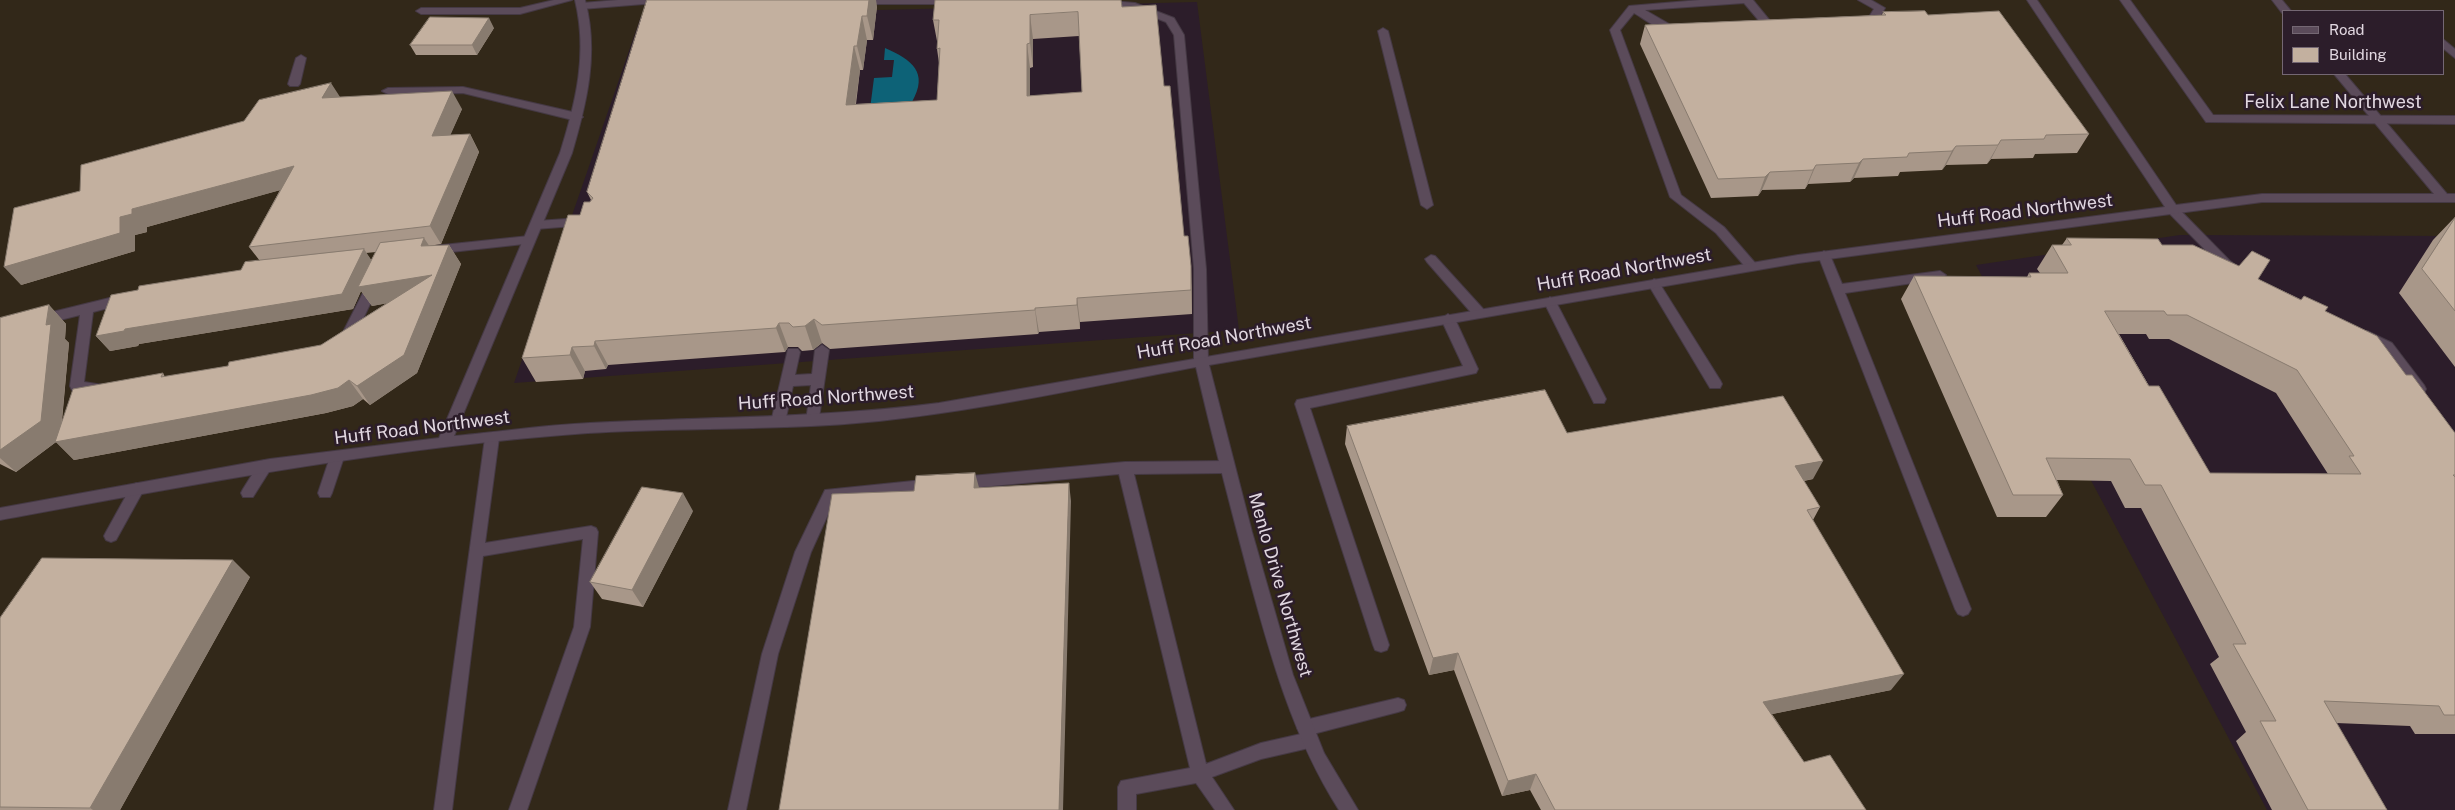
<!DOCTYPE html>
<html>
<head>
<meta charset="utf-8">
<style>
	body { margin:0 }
	#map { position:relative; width:2455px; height:810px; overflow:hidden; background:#2c1d2a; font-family:"Public Sans",sans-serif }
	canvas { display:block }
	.legend { position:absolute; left:2282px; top:10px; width:162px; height:65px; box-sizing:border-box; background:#2c1d2a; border:1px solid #746773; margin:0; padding:6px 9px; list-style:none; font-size:15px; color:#e1d7e0 }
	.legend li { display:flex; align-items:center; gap:10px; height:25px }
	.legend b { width:25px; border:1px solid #746773 }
</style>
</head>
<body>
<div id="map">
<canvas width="2455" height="810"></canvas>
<ul class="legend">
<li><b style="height:6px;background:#5b4b5a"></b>Road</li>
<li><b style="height:14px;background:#c3b09f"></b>Building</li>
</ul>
</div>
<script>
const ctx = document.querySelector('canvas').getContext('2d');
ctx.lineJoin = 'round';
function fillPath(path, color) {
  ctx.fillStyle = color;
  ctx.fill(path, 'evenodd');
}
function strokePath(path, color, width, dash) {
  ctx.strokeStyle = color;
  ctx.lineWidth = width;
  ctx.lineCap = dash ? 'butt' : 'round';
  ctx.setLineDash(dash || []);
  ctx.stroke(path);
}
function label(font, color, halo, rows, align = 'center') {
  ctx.font = font + ' "Public Sans",sans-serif';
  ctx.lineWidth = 5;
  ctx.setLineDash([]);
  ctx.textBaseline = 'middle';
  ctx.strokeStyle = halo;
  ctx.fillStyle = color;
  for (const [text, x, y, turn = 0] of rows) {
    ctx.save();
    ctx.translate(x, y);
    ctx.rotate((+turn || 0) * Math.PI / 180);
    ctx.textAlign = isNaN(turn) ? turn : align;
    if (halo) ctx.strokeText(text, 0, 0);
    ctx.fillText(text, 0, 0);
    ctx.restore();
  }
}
fillPath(new Path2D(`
	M0,0H2455V236L2180,235L1976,265L2267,810H0ZM1197,2L1239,330L514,383L641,16ZM2284,11H2444V74H2284Z`), '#322819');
fillPath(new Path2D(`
	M885,48C912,60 929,72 912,102L870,109L874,78L892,77L894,60H884Z`), '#0d6277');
const service = new Path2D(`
	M554,0H572L520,14H421L416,11L421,8H520Z
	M618,0H661L656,3L582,9L577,6L582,3Z
	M854,0H958L959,1L954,4H858L854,3Z
	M1099,0L1135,3L1174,18L1184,35L1206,269L1208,361L1201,366L1194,361V269L1174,35L1166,22L1133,9L1099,4Z
	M1700,0H1753L1775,27L1770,30L1766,29L1744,3L1645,10L1676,28L1683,29V33C1667,37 1648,21 1634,13L1620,30L1681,195L1724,227L1756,264L1758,267L1756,270H1748L1716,233L1670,197L1610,30L1629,6Z
	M1858,0H1871L1885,8L1875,25L1863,27L1858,24L1867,20L1874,9Z
	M2120,0H2130L2213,115L2455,116V124L2206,122Z
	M1383,28L1388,31L1433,205L1427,209L1421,205L1378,31Z
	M2444,40L2455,49V58L2444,49Z
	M301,55L306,58L300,84L298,86H290L288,84L296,58Z
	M463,87L577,113L583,117L577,121L463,93L388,94L382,91L388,88Z
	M2173,206L2177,207L2229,260L2238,267L2236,270L2232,271L2221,266L2169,213L2167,210Z
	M582,218L586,219L588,222L586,225L536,229L530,225L536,221Z
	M529,236L535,240L533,243L433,254L427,250L433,246Z
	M1824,251L1830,255L1842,284L1940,271L1946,275L1940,279L1845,293L1971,609L1968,614L1963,616L1958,614L1955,609L1818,255Z
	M1431,255L1435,256L1485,311L1486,314L1485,317H1475L1427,262L1425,259Z
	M374,278L380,283L353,340L351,343H341L339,340L368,283Z
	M1654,279L1658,281L1720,380L1722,384L1720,388H1710L1648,284Z
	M126,294L131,296L132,299L131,302L93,312L84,382L109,386L111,390L109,394L104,395L72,390L70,386L80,315L40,325L33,320L40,315Z
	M1550,297L1556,302L1606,399L1604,403H1594L1592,399L1544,302Z
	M1448,314L1455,319L1478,369L1476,373L1310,408L1389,645L1387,650L1381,652L1375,650L1373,645L1295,404L1297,400L1302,399L1463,366L1441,319Z
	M2367,331L2392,343L2424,385L2426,389L2424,393H2414L2382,349L2362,339L2360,336L2362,333Z
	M822,345L829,350L818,425H808L806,421L811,385L793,386L785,422L783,426H773L771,422L788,349H798L800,352L795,375L812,374L815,350Z
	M492,433L497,434L499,438L485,543L591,526L596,528L598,532L590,627L527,810H509L574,627L583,539L483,556L452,810H434L485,438L487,434Z
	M337,451L342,453L344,457L332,493L330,497H320L318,493L330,457L332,453Z
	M265,460L270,462L272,466L270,470L253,497H243L241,493L243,489L260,462Z
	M1226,461L1231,463L1233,467L1231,471L1226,473L1134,474L1206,764L1261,743L1301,734L1297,728L1299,723L1305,720L1398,698L1404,700L1406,705L1404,710L1398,712L1313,734L1317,740L1315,745L1309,748L1261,759L1212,777L1234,810H1215L1196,783L1136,794V810H1118V787L1121,781L1190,768L1119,474L960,489L955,487L953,483L955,479L960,477L1125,462Z
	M933,479L938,481L940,485L938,489L933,491L835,499L811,552L778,654L746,810H728L762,654L795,552L825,490Z
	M137,483L142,485L144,489L142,493L116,540L111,542L106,540L104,536L106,532L132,485Z`);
const minor = new Path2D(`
	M575,0H585C599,53 587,102 572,153L454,436C499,432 545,425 590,423C707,417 823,418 939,403L1798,255L2165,207L2027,0H2037L2176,205L2262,194H2434L2334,74H2345L2447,194H2455V202H2262L1798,263L1209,365L1252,532L1293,675L1324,753L1358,810H1339C1293,738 1270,655 1248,573C1230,505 1212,436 1196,367C1091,386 985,410 879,421C782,431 685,427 588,433C390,447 195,484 0,520V508L270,459L439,438L560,153C576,102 588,53 575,0Z
	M2272,0H2282L2291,11L2282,13Z`);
strokePath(service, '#453944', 2);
strokePath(minor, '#453944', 2);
fillPath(service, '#5b4b5a');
fillPath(minor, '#5b4b5a');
fillPath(new Path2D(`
	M877,6L873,40H867L863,70H860L856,104L937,100L939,63L937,49V41L933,20L1122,7L1164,86L1184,236L1192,290V314L1080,322V329L1039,332L1038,334L830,349L822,343L813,350L802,351L798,347H788L785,352L608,365L606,369L585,371L583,379L536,382L522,358L580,215L591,200L587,192ZM1079,36L1082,92L1030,96V68L1033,67V39Z
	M1883,12L1928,15L2089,134L2077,153L2035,154L2033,158L1991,159L1987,164L1946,165L1942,170L1900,172L1898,176L1854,178L1850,182L1808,184L1805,189L1762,190L1758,196L1711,198L1640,44L1645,25L1882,15Z
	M494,28L477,55H416L410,45Z
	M340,97L462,109L450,135L470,134L479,152L441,244L429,246L449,245L461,264L417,373L370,405L363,399L353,406L326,413L74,460L56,442L16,472L0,464V318L49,305L66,324L65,339L69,343L62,421L163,373L165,377L228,366L321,345L387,303L372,306L361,291L353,309L139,344L138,346L110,351L96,336L138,290L241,270L260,261L249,247L280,190L147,227V232L135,235V251L21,285L80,191ZM376,252L371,260L366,253Z
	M2455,217V367L2399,293L2433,240Z
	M2067,238L2162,245L2258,279L2325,311L2406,375L2455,433V734H2415L2410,726L2336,723L2387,810H2272L2236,741L2246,732L2210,664L2219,657L2141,508H2125L2111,481L2057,480L2063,495L2046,517H1997L1901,299L1914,276L2027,277L2029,273H2040L2037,269L2052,245H2062ZM2119,334H2146L2149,339H2169L2276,393L2328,474L2210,473L2149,386Z
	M1347,426L1567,433L1813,479L1804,481L1820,507L1813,520L1891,690L1772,714L1804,762L1866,810H1541L1530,790L1502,796L1454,670L1429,675L1345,444Z
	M693,511L643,607L602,599L590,582Z
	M250,577L120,810H0V618Z`), '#a89789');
fillPath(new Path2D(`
	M869,0H876L877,6L873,40L867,16Z
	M1030,15L1033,39V67L1030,43Z
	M862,16L867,40L863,70L857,46Z
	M489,18L494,28L477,55L472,45Z
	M1027,44L1030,68V120L1027,96Z
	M854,46L860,70L852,129L846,105Z
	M331,83L342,100L322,98Z
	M452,91L462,109L442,154L432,136Z
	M470,134L479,152L441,244L430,226Z
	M2001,140L1991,159L1987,164L1998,145Z
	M1956,146L1946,165L1942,170L1952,151Z
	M1863,159L1854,178L1850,182L1859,163Z
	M1816,165L1808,184L1805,189L1813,170Z
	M294,166L306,183L147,227V232L135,235V251L21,285L4,267L120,217L132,209Z
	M1770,172L1762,190L1758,196L1765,177Z
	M424,238L436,256L421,246Z
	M449,245L461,264L417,373L370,405L357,386L428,296L372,306L361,291L353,309L139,344L138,346L110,351L96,336L125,329L364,249L374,264Z
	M1191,266L1192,290V314L1191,290Z
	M1077,298L1080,322V329L1077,305Z
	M49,305L66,324L65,339L69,343L60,439L349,380L363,399L353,406L326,413L74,460L56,442L16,472L0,458V450L46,325Z
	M1035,308L1039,332L1038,334L1035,310Z
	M814,319L822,343L813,350L805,326Z
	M779,323L788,347L785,352L776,328Z
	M595,341L608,365L606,369L594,346Z
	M572,347L585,371L583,379L570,355Z
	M1823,461L1813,479L1785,484L1795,466Z
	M975,473L980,491L974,488Z
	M1069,483L1071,501L1063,810H1059Z
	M683,493L693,511L643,607L632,590Z
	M233,560L250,577L120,810H93L90,808Z
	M1458,653L1454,670L1429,675L1433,658Z
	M1904,674L1891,690L1753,718L1763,702Z
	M1536,774L1530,790L1502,796L1508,781Z`), '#887b6f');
const building = new Path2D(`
	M647,0H869L867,16H862L857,46H854L846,105L937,100L940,48L937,49L939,20H933L935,0H1121L1122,7L1156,5L1164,86H1170L1184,236H1188L1191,266V290L1077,298V305L1035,308V310L822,325L814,319L805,326L793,327L789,323H779L776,328L595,341L594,346L572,347L570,355L522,358L568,215H580L584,202H590L593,198L587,192ZM1078,12L1082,92L1027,96V44L1030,43V15Z
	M1925,11L1928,15L1999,11L2089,134L2046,135L2044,139L2001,140L1998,145L1956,146L1952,151L1909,153L1907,157L1863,159L1859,163L1816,165L1813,170L1770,172L1765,177L1718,179L1645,25L1886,15L1883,12Z
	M430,17L489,18L472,45H410Z
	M331,83L322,98L452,91L432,136L470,134L430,226L249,247L294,166L132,209V214L120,217V233L4,267L14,208L80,191L81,165L244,121L259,100Z
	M2455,218V311L2422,269Z
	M424,238L421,246L449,245L404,355L357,386L349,380L338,388L311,395L55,442L73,389L163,373L161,377L228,366L229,362L321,345L432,275L358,287L380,243Z
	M2067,238L2158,239L2162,245H2193L2239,266L2252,251L2270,260L2258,279L2301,300L2304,296L2328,307L2325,311L2377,336L2406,375H2412L2455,433V475H2453L2455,477V715H2444L2439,706L2324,701L2387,810H2308L2260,721H2276L2233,644H2246L2161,485H2145L2130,459L2046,458L2063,495H2013L1914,276L2031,277L2029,273H2068L2052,245H2071ZM2105,311H2164L2167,315H2187L2297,370L2354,456H2349L2361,474L2210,473L2159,386H2149Z
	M364,249L342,294L125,329L124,331L96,336L111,295L138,290L139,286L241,270L245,262Z
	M49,305L46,325L51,324L41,421L0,450V318Z
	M1545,390L1567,433L1783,396L1823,461L1795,466L1820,507L1807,510L1904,674L1763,702L1804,762L1830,755L1866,810H1555L1536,774L1508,781L1458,653L1433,658L1347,426Z
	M975,473L974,488L1069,483L1059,810H779L832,494L914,491L916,476Z
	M642,487L683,493L632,590L590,582Z
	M42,558L233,560L90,808L0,807V618Z`);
fillPath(building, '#c3b09f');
strokePath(building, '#887b6f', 1);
label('18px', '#e1d7e0', '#2c1d2a', [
	["Felix Lane Northwest",2333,102],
	["Huff Road Northwest",2025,211,-7],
	["Huff Road Northwest",1624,270,-10],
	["Huff Road Northwest",1224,338,-10],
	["Huff Road Northwest",826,398,-4],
	["Huff Road Northwest",422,428,-7],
	["Menlo Drive Northwest",1280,585,74]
]);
</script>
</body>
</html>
